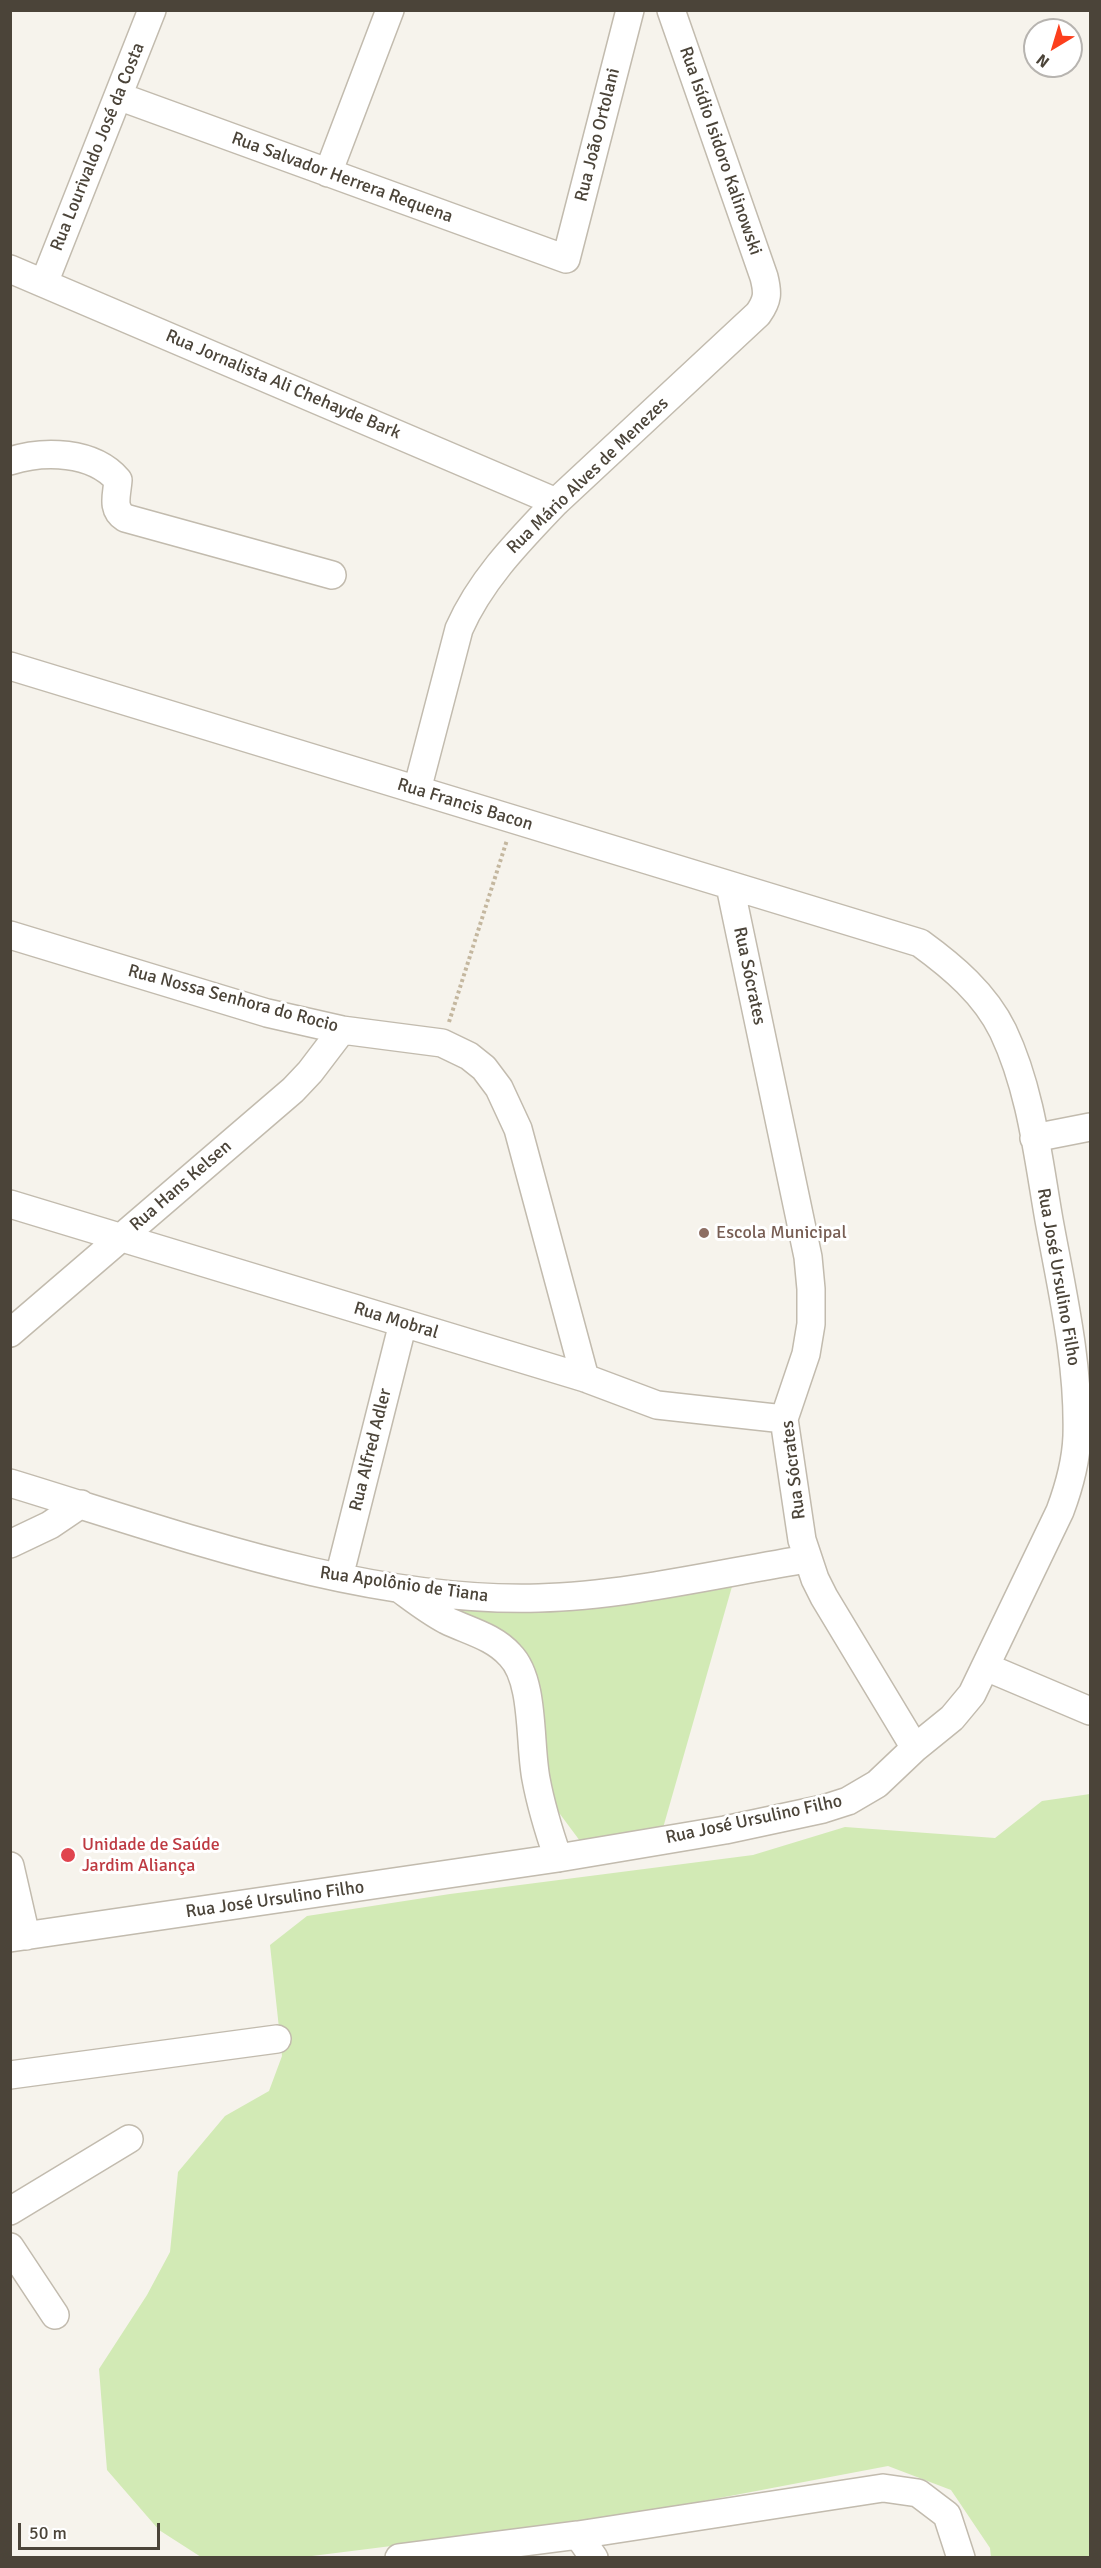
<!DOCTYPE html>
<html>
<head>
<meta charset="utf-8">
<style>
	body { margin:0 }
	#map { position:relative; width:1101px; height:2568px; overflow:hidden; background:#f6f3ec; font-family:Signika,sans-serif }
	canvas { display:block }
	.frame { position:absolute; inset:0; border:12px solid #4b4439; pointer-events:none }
	.north { position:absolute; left:1023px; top:18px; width:60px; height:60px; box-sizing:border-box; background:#fff; border:2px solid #b7b4b0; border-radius:50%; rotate:218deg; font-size:16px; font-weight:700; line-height:24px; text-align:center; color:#4b4439 }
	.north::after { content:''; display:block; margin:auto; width:21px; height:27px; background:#fc3f1d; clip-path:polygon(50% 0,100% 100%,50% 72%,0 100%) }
	.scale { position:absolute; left:18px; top:2523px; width:142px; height:27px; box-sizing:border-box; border:3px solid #4b4439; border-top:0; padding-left:8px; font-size:18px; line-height:21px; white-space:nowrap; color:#4b4439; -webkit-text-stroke:4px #fff; paint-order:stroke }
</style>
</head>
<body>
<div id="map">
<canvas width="1101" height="2568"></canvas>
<div class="frame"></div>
<div class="north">N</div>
<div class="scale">50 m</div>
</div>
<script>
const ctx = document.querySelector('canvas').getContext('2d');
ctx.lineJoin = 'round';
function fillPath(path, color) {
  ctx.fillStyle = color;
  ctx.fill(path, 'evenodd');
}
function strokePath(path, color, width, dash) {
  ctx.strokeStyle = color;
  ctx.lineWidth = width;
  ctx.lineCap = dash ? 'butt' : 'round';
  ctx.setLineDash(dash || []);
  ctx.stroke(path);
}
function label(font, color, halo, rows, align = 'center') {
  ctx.font = font + ' Signika,sans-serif';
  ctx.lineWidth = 6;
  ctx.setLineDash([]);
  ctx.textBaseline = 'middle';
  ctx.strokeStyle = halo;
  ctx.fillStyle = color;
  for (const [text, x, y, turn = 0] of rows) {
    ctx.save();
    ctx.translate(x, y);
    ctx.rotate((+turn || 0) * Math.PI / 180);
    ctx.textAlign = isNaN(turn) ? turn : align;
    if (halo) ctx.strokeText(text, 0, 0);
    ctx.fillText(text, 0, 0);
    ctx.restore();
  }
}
fillPath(new Path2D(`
	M733,1583L663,1828L580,1841L554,1806L547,1784L537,1686L434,1602Z
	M1090,1794V2557H991L990,2548L951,2490L888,2466L614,2518L304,2557H201L159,2530L107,2470L99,2369L147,2295L170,2252L178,2172L225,2116L269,2091L282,2056L270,1945L307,1916L450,1894L753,1855L845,1827L995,1838L1042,1801Z`), '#d2eab5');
const minor = new Path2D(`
	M118,96L566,259L630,10
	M328,173L390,10
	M10,269L556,502
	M44,283L152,10
	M10,461C44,450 93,451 118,480C117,495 111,509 125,518L332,575
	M10,666L920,943C953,967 985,994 1003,1031C1031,1090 1038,1157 1049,1220C1062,1291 1079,1363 1077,1436C1076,1461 1069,1487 1060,1511L972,1694L952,1718L915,1748L877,1784L848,1801L823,1809L725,1830L558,1858L10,1938
	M417,790L459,629C481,579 519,541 556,502L758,314C768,300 768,293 764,277L671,10
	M730,886L808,1257L811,1289V1324L806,1354L784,1419L802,1540L815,1579L824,1597L915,1748
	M10,935L267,1013L342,1030L442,1043L469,1056L484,1068L499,1088L518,1129L585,1378
	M1034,1138L1090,1127
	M10,1204L585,1378L657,1405L784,1419
	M10,1333L293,1090L310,1072L342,1030
	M10,1483C178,1534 362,1603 539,1598C625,1596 721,1573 807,1559
	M10,1544L50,1525L81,1504
	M339,1577L403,1323
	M400,1589C415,1600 429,1611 446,1620C468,1631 493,1636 510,1655C535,1680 529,1743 536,1779C541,1806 549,1832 558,1858
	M986,1667L1090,1711
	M10,1866L26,1936
	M10,2075L277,2039
	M10,2211L129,2139
	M10,2247L55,2315
	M578,2535L594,2558
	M399,2558L578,2535L883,2488L918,2493L947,2515L961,2558`);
strokePath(minor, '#c2bbae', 30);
strokePath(new Path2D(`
	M449,1022L507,840`), '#c4b79f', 4, [3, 3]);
strokePath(minor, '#fff', 27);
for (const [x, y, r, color] of [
	[704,1233,6,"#8d6e63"],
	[68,1855,8,"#e0444e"]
]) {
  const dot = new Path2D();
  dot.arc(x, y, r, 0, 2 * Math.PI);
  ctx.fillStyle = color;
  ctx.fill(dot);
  strokePath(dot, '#fff', 2);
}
label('18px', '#4b4439', '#fff', [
	["Rua João Ortolani",598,135,-76],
	["Rua Lourivaldo José da Costa",98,147,-68],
	["Rua Isídio Isidoro Kalinowski",720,151,71],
	["Rua Salvador Herrera Requena",342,178,20],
	["Rua Jornalista Ali Chehayde Bark",283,385,23],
	["Rua Mário Alves de Menezes",588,476,-44],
	["Rua Francis Bacon",465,805,17],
	["Rua Sócrates",749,976,78],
	["Rua Nossa Senhora do Rocio",233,999,15],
	["Rua Hans Kelsen",181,1186,-41],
	["Rua José Ursulino Filho",1058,1277,80],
	["Rua Mobral",396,1321,17],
	["Rua Alfred Adler",371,1450,-76],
	["Rua Sócrates",794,1470,-97],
	["Rua Apolônio de Tiana",404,1585,8],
	["Rua José Ursulino Filho",754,1820,-12],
	["Rua José Ursulino Filho",275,1900,-8]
]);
label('18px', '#785e54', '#fff', [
	["Escola Municipal",716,1233]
], 'left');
label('18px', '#be3a42', '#fff', [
	["Unidade de Saúde",82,1845],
	["Jardim Aliança",82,1866]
], 'left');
</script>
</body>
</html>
